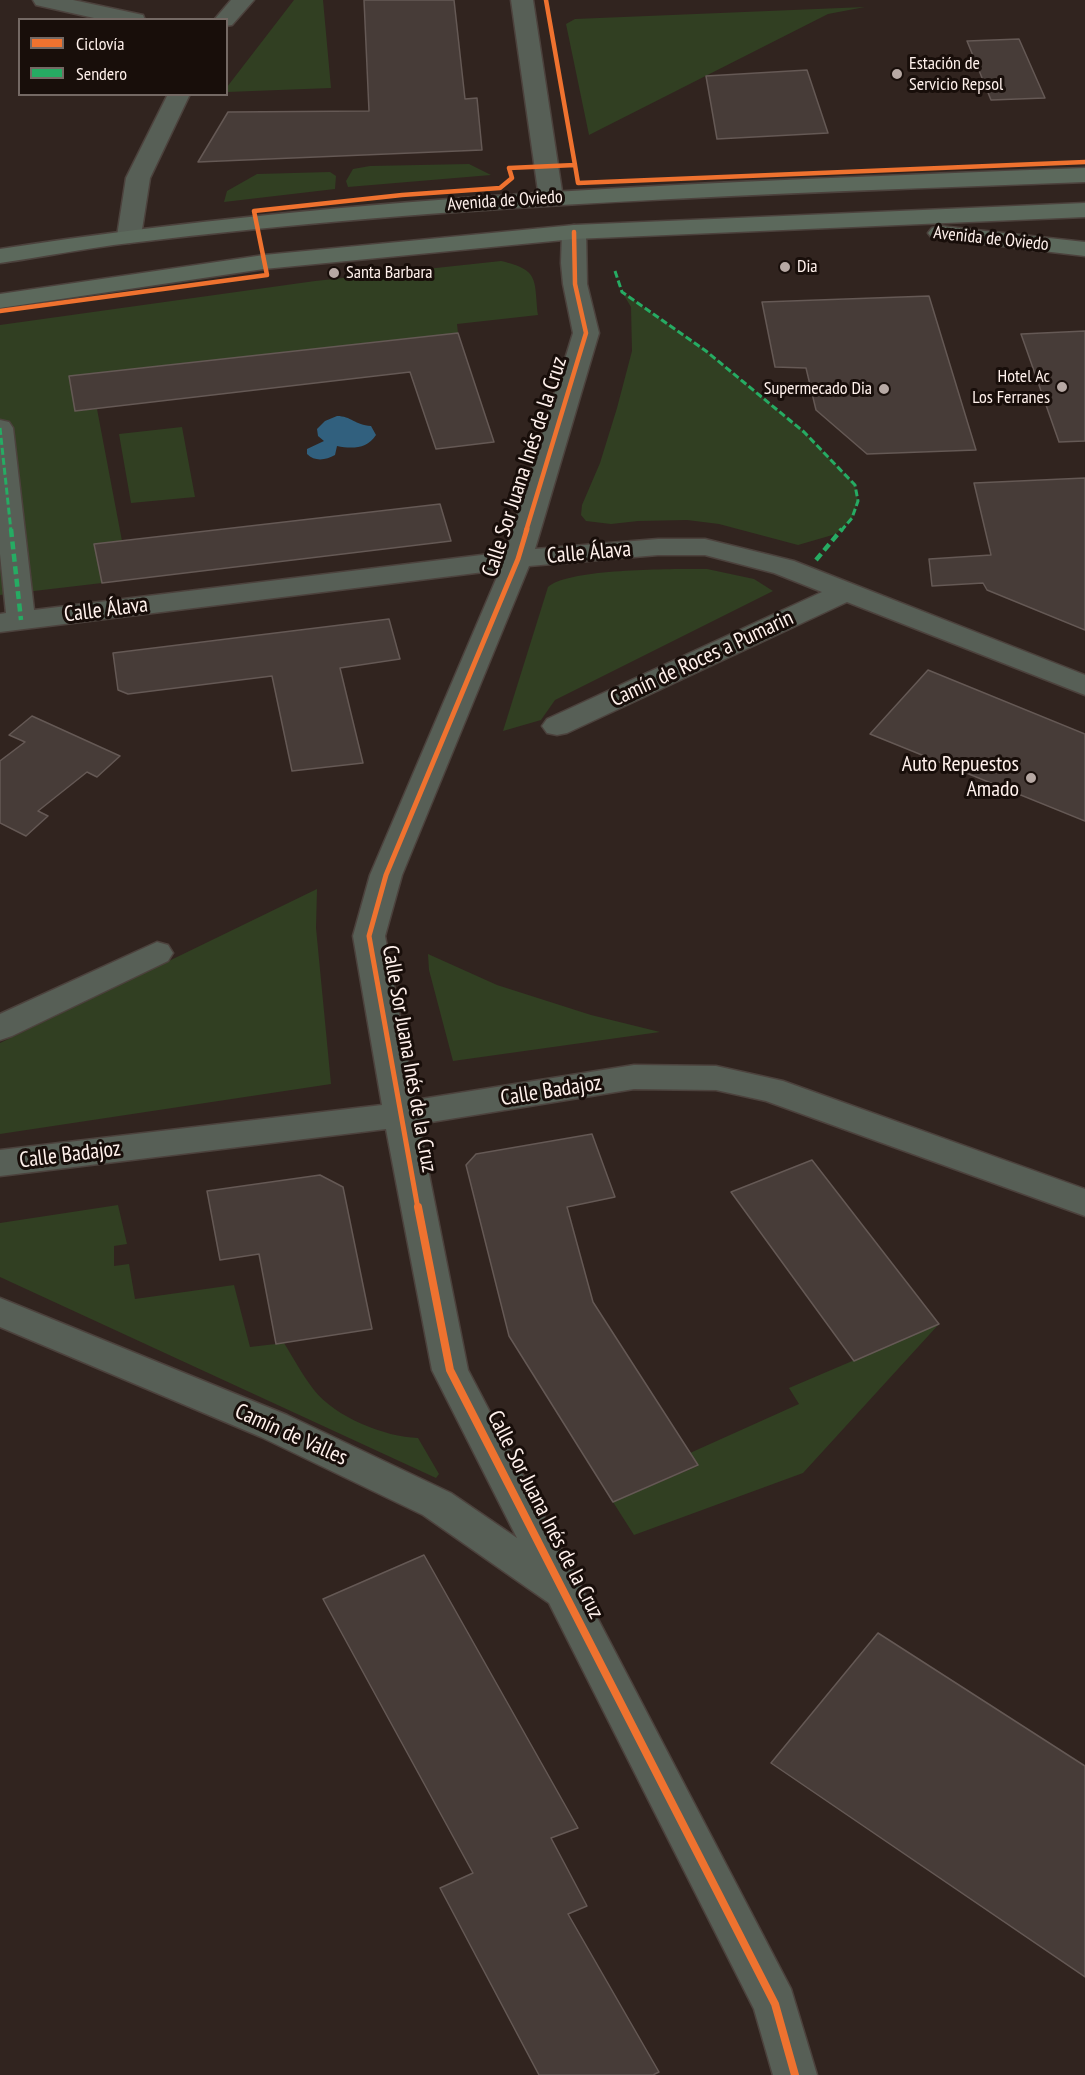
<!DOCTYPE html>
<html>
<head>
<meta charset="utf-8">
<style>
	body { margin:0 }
	#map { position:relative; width:1085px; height:2075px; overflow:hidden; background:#31241f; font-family:"PT Sans Narrow",sans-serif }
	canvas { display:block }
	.legend { position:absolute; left:18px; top:18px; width:210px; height:78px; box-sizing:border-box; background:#180e0a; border:2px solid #746964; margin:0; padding:8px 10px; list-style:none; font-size:18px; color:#fff1ec }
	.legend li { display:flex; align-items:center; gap:12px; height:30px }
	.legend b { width:30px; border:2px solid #746964 }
</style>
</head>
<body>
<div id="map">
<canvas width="1085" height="2075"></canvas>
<ul class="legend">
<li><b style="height:8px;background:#ef722f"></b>Ciclovía</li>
<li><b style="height:8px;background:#26ab63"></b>Sendero</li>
</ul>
</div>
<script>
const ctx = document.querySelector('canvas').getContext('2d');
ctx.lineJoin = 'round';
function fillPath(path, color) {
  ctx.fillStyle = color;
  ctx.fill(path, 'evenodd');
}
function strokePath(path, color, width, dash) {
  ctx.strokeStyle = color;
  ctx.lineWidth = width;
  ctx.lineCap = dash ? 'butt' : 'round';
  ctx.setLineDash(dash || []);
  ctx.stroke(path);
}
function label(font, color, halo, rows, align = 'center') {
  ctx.font = font + ' "PT Sans Narrow",sans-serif';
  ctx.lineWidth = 6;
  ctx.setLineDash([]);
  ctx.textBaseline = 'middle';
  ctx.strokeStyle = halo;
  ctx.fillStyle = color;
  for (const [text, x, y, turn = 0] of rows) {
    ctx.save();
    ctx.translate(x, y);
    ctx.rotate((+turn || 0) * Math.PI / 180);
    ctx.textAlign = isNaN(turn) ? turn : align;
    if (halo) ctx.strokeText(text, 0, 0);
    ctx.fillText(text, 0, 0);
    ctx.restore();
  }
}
fillPath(new Path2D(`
	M294,0H323L331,88L227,92V87Z
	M865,7L828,14L589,135L566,24L575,19Z
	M469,164L491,175L348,187L346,181L353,169L370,166Z
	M330,172L336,176L335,189L224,202L227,191L257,174Z
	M501,261C540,270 534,279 538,315L457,324L458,333L70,376L75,411L97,409L122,541L94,544L102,583L0,595V325L315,281Z
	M622,292L706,351L804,432L855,485L858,501L852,518L836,534L798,545L719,524L687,520L638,521L611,524L586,521L581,515L582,505L600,463L617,408L632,351L631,307Z
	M182,427L195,497L131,503L119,434Z
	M707,569L754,579L773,591L555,700L541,720L503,731L548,587C569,568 676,569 707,569Z
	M317,889L316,928L331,1084L0,1134V1043Z
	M428,954L497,985L591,1015L660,1032L453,1061L429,970Z
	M118,1205L127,1244L114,1246V1266L129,1264L135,1299L234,1285L250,1347L284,1343C294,1359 303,1376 314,1390C335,1417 385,1437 418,1438L439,1474L436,1478L0,1277V1223Z
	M939,1324L803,1473L634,1535L613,1502L698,1466L690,1453L799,1404L789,1388Z`), '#313f22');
fillPath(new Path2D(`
	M337,416C351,416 355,425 371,426L376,435C367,449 352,449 337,446L335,455C326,460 315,462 307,454V449L324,441L318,436L317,429L325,421Z`), '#31607e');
const building = new Path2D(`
	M364,0H454L465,99L477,98L482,150L198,162L228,112L369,111Z
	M1019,39L1045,98L991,100L967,41Z
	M807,70L828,133L717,139L706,76Z
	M929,296L976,450L867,454L816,410L806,368L775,367L762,302Z
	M1085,331V441L1059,442L1021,334Z
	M458,333L494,442L436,449L410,372L75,411L69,376Z
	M1085,478V630L987,590L983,583L932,586L929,559L991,555L974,483Z
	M440,504L451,541L102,583L94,544Z
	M389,619L400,659L340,668L363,763L292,771L272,676L128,694L118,690L113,653Z
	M928,670L1085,734V821L870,734Z
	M32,716L120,756L97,777L87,772L38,811L48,816L26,836L0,823V761L25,742L9,735Z
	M592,1134L615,1197L567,1207L593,1302L698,1465L613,1502L509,1336L466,1165L476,1154Z
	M812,1160L939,1324L854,1361L731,1192Z
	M320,1175L343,1187L372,1329L276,1344L259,1254L220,1260L207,1191Z
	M424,1555L578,1828L551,1838L587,1906L568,1914L659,2072L653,2075H539L440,1888L473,1873L323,1599Z
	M878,1633L1085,1766V1977L771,1763Z`);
fillPath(building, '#473c38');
strokePath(building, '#655955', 1.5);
const street = new Path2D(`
	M33,0H73L143,15L145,20H103L36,5Z
	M231,0H254L232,25L226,26V20H214Z
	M511,0H533L563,198L559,203L551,205L543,203L539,198Z
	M168,94H190L150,178L141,236L137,241L129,243L121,241L117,236L126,178Z
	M574,225L582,227L586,232L587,284L599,333L535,549L658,539H705L794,561L1085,675V695L847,602L567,733L557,735L547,733L542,726L547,719L822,592L774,573L705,555H658L529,566L402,875L385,936L415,1100L634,1065L716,1066L783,1081L1085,1189V1216L766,1101L716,1090L634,1089L419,1124L468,1370L791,1989L817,2075H773L754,2009L549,1603L423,1515L261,1437L0,1327V1298L287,1415L451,1493L517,1538L432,1370L386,1129L0,1176V1150L382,1105L353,936L370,875L500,570L0,632V614L6,613L0,554V420L9,422L13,428L34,610L506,552L573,333L563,284L561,263L562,232L566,227Z
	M157,942L168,945L173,953L168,961L12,1036L0,1040V1014Z`);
const primary = new Path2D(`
	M1085,168V182C766,194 447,204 130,243C86,248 43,257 0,263V249C361,193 721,182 1085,168Z
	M1085,203V217L574,239L264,269L0,308V294L264,255L574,225Z
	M940,226L1085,242V256L932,238L928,233L932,228Z`);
strokePath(street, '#4c423d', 3);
strokePath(primary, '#4c423d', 3);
fillPath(street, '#575f56');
fillPath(primary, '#5c695c');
strokePath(new Path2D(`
	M615,271L622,292L706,351L804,432L855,485L858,501L852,518L841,531
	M0,428L11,531`), '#26ab63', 3, [7, 3]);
strokePath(new Path2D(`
	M11,529L21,620
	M816,560L842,529`), '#26ab63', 4.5, [8, 4.5]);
strokePath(new Path2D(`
	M546,0L575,165
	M0,311L267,275L254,211L402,195L500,188L512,178L509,168L575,165L578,183L1085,162
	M526,531L586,333L575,284L574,232`), '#ef722f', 4.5);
strokePath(new Path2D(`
	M418,1209L369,936L386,875L518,559L527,529`), '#ef722f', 5);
strokePath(new Path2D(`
	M418,1207L450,1370L775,2004L795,2075`), '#ef722f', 8);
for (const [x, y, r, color] of [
	[897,74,6,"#b7a9a4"],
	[785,267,6,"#b7a9a4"],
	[334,273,6,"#b7a9a4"],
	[1062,387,6,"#b7a9a4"],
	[884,389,6,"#b7a9a4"],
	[1031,778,6,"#b7a9a4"]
]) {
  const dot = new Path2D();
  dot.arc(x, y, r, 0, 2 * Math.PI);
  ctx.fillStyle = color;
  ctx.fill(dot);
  strokePath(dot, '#180e0a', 2);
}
label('18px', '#fff1ec', '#180e0a', [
	["Estación de",909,64],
	["Servicio Repsol",909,85],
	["Dia",797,267],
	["Santa Barbara",346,273],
	["Hotel Ac",1050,377,"right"],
	["Los Ferranes",1050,398,"right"],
	["Supermecado Dia",872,389,"right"]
], 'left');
label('18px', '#fff1ec', '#180e0a', [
	["Avenida de Oviedo",505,201,-4],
	["Avenida de Oviedo",991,239,6]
]);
label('22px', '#fff1ec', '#180e0a', [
	["Calle Sor Juana Inés de la Cruz",525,467,-72],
	["Calle Álava",589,553,-5],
	["Calle Álava",106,610,-7],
	["Camín de Roces a Pumarin",702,659,-25],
	["Calle Sor Juana Inés de la Cruz",409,1059,80],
	["Calle Badajoz",551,1091,-9],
	["Calle Badajoz",70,1155,-7],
	["Camín de Valles",291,1435,24],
	["Calle Sor Juana Inés de la Cruz",545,1515,63]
]);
label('22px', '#fff1ec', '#180e0a', [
	["Auto Repuestos",1019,765],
	["Amado",1019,790]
], 'right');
</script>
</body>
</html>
